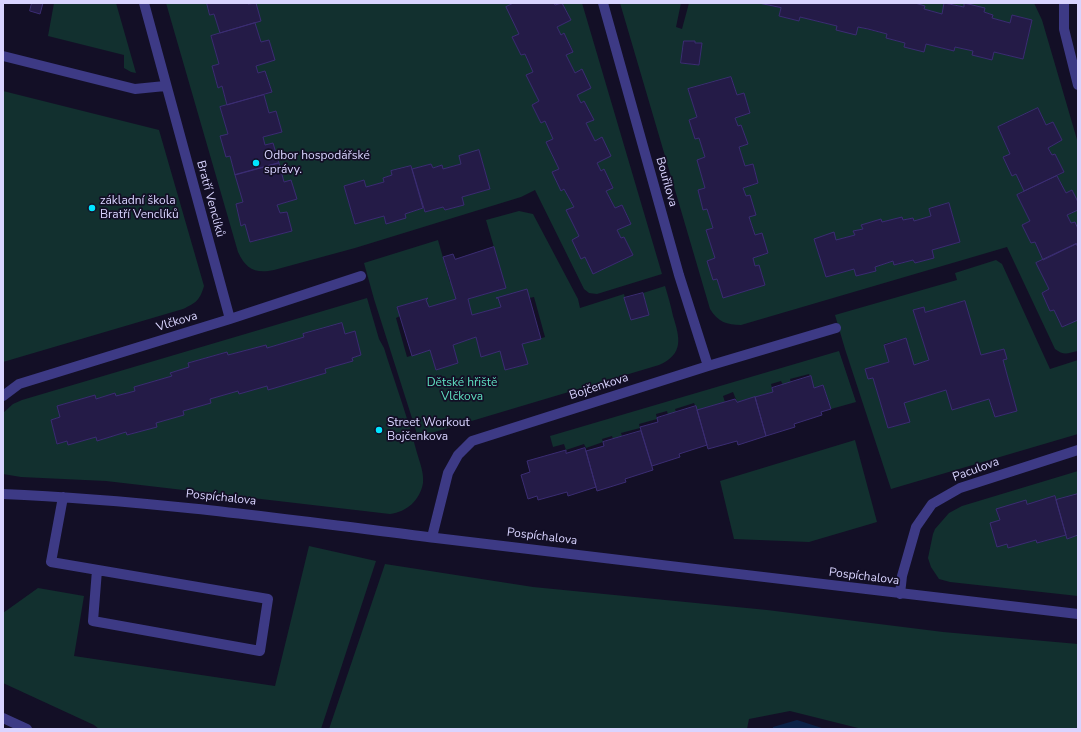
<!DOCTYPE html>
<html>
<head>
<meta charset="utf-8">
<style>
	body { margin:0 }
	#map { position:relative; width:1081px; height:732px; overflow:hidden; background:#130f26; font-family:"Nunito Sans",sans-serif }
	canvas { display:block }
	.frame { position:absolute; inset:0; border:4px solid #d9d4ff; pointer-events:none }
</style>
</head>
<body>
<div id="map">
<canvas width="1081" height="732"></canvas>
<div class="frame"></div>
</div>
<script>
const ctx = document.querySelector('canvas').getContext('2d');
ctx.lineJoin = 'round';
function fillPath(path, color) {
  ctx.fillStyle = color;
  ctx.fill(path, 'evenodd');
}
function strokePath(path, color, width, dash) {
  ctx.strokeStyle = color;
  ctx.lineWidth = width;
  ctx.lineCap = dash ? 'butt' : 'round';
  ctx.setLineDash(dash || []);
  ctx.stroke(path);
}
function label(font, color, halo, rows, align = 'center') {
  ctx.font = font + ' "Nunito Sans",sans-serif';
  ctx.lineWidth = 3.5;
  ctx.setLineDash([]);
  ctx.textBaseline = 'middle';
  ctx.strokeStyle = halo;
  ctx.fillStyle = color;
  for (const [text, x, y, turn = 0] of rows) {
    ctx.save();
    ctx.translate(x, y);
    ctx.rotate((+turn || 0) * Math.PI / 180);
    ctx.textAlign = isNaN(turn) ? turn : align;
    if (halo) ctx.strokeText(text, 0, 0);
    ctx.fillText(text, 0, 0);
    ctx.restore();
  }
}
fillPath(new Path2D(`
	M54,3H116L136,73L131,72L124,68V55L48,36Z
	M166,3H207L210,15L214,14L220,33L261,21L256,3H514L519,34L512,37L521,55L525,54L533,72L527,75L539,101L532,105L541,123L545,121L553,139L547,142L559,169L552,172L561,190L564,189L574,207L567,211L579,236L585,257L593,274L633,255L624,237L621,238L617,230L631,223L622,205L615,208L606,191L613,187L604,170L601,171L597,163L602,138L595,141L586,123L593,119L584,101L581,103L577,95L582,70L575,73L566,55L573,51L564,33L561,35L557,27L571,20L562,3H582L662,274L597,294L589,293L584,289L535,190L521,197L355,248L274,270C255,274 246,269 238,252ZM255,23L261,42L269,40L274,60L256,66L258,73L265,71L272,92L264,95L269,113L276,111L282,132L263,137L265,145L273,143L284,182L291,181L297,199L277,205L280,213L287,212L292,231L251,242L245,224L241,225L236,205L243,202L230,156L226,157L228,134L220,107L227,105L222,86L218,88L212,66L219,64L211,36ZM479,150L490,189L462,197L464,205L445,210L443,207L425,212L423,208L405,214L386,224L384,216L355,224L344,186L364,180L366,187L384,182L383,178L392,175L391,171L411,166L412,169L431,164L433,168L442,165L443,169L461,164Z
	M620,3H681L676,27L682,29L689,3H759L781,8L779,16L799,21L800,17L837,26L858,27L887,34L886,38L905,43L904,47L924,51L926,44L954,51L955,47L973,51V55L992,60L994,52L1023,59L1032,20L1012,15L1010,23L992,18L993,15L984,12L964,4V7L947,3H1034L1042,20L1078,143V202L1072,190L1066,193L1057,176L1064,172L1055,154L1052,155L1048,148L1062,140L1053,122L1046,125L1038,108L998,127L1010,154L1003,157L1016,174L1024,191L1017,195L1030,221L1023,225L1031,243L1035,242L1043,260L1037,263L1049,289L1042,293L1050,311L1054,310L1062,327L1078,320V351C1068,353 1064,356 1055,349L1007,247L741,325C727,325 718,322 710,309ZM684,41H694L695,43H702L699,65L681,63ZM731,77L737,95L744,93L750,112L735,118L738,126L741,125L747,144L739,147L745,166L753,164L758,183L743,188L746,196L750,195L749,217L755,235L768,253L753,258L755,266L759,265L765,285L723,298L717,279L713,280L707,261L715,258L706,230L713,228L707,209H703L698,190L705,188L697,160L705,157L699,138L695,139L689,120L697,117L688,89ZM949,203L960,242L932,250L934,258L915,263L913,260L895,265L893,261L875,267L876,271L856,276L854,269L826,277L814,239L834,233L836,240L855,235L853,231L863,229L861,225L881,219L882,222L902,217L903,220L912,218L914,221L931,216L929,209Z
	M915,3H944L942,14L924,9V6Z
	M3,91L159,130L204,286C200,300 196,303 183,309L3,362Z
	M1078,210V229L1075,222L1071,223L1067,215Z
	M519,211L533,214L578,299L580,308L624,294L631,319L648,314L643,293L665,286C668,296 671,306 673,316C680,338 684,354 659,365L418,437L374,299L364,263L438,240L450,282H451L456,299L429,307L426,300L428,298L397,307L400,316L396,318L407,357L430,350L436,370L458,363L453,345L476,337L481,357L500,351L506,370L528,364L522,344L545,337L534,297L529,298L527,290L497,298H498L501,307L472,315L468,299L506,288L486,220Z
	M996,260L1002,264L1050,369L1078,360V434L891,489L845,349L835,315L957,280L955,273ZM964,301L981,355L1004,349L1007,359L1003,360L1017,411L995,417L989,399L952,410L946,390L904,403L909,422L888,428L873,378L868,379L865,369L889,362L884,344L905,338L914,365L929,360L913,310L923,307L925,312Z
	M367,298L379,339L384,348C395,383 408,418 417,453C420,463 424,473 423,483C420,500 407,512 390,514L106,481L21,477L3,474V413L13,404L22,400ZM342,323L345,334L355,331L361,355L352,358L353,361L325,369L326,373L268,390L267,386L239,394L238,391L210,399L211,403L183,411L184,415L156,423V427L128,435L126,432L97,441L96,437L68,445L67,441L57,444L51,420L60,417L57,406L95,395L96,399L115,393L116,396L135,391L134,387L172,376L170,373L189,367L188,363L226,352L228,355L266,345L267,348L304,337L303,334Z
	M839,351L856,402L831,409L823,385L814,388L809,374L790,379L791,383L783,385L781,381L771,384L773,392L737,402L733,392L723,396L725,402L697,410L694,403L675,409L676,412L668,415L667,411L656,414L657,419L639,424L640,428L621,433L622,436L613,439L612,436L602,439L603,442L586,448L584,444L566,450L564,444L553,447L550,436Z
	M855,440L877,522L809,542L734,539L720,481Z
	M1078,471V494L1056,500L1055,496L1027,504L996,509L1008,547L1036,540L1038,543L1066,535L1067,539L1078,535V596L950,582L939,579L931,567L928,558L933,534L935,529L949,513L962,506Z
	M309,546L376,561L321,729H99L94,725L3,683V613L38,588L84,596L74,656L275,686Z
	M385,564L533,587L767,610L943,632L1078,644V729H862L790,711L749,719L747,729H329Z`), '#12302f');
fillPath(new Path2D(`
	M797,720L825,729H773V727Z`), '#0c2248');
const building = new Path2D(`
	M32,3H43L40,14L30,11Z
	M207,3H248V4L256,3L261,21L220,33L214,14L210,15Z
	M514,3H554L555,5L562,3L571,20L557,27L561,35L564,33L573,52L566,55L575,73L582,69L591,88L577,95L581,103L584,101L594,120L586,123L595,141L602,137L611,156L597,163L601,171L604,169L613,188L606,191L615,208L622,205L631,224L617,230L621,238L624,237L633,255L593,274L585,257L581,259L572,240L579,236L566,210L574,207L564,189L561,191L552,172L559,169L546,142L553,139L545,121L541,123L532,105L539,101L526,75L533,72L525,54L521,55L512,37L519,34L506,7Z
	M759,3H915L925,6L924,9L942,14L944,3L964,7V3L985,8L984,12L993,15L992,18L1010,23L1012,15L1032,20L1023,59L994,52L992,60L972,55L973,51L955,47L954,51L926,44L924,52L904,47L905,43L886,38L887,34L868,29L858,27L856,35L836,30L837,26L800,17L799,21L779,16L781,8Z
	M255,23L261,42L269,40L275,60L256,66L258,73L265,71L272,92L227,105L222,86L218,88L212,66L219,64L211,36Z
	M684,41H695V43H702L699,65L681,63Z
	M731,77L737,95L744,93L750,113L735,118L738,126L741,125L748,144L739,147L745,166L753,164L758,183L743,188L746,196L750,195L756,215L749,217L755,235L762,233L768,253L753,258L755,266L759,265L765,285L723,298L717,279L713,280L707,261L715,258L706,230L713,228L707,209L703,210L698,190L705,188L697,160L705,157L699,138L695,139L689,120L697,117L688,89Z
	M264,95L269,113L276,111L282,132L263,137L265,145L273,143L279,163L235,175L230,156L226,157L220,136L228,134L220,107Z
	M1038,108L1046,125L1053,122L1062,140L1048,148L1052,155L1055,154L1064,172L1024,191L1016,174L1012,176L1003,157L1010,154L998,127Z
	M479,150L490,189L462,197L464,205L445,210L443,207L425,212L412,169L431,164L433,168L442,165L443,169L461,164L459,156Z
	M279,163L284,182L291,180L297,199L277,205L280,213L287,212L292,231L250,242L245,224L241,226L236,204L243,202L235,175Z
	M411,166L423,208L405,214L406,218L386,224L384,216L355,224L344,186L364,180L366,187L384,182L383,178L392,175L391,171Z
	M1057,176L1066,193L1072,190L1078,202V210L1067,215L1071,223L1075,222L1078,229V243L1043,260L1035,242L1031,243L1022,225L1030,221L1017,195Z
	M949,203L960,242L932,250L934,258L915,263L913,260L894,265L893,261L875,267L876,271L856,276L854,269L826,277L814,239L834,232L836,240L855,235L853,231L863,229L861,225L881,219L882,222L902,217L903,220L913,218L914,221L931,216L929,209Z
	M1076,244L1078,247V320L1062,327L1054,310L1050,311L1042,293L1049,289L1036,263Z
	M494,247L506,288L468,299L472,315L501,307L498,298H496L527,289L541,339L522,344L528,364L505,370L500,351L481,357L476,337L453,345L458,363L436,370L430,350L412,356L397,307L428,298L426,300L429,307L456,299L443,257L453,254L455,259Z
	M643,293L649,315L631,320L624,298Z
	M965,301L981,355L1004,349L1007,359L1003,360L1017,411L995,417L989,399L952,410L946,390L904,403L910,422L888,428L873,378L868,379L865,369L889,362L884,345L906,338L914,365L929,360L913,310L924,307L925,312Z
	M342,323L345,334L355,331L361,355L352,358L353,361L325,369L326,373L268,390L267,386L239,394L238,391L210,399L211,403L183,411L184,415L156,423L157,427L127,435L126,432L97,441L96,437L68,445L67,441L57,444L51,420L60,417L57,406L95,395L96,399L115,393L116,396L135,391L134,387L172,376L170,373L189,367L188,363L227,352L228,355L266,345L267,348L304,337L303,334Z
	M811,376L814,388L823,385L831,409L821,412L822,415L794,424L795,427L766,436L755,397L773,392L772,388Z
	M755,397L766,436L738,445L737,441L708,449L697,410L735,399L737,402Z
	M696,406L707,445L679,454L680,457L652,466L640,427L658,422L657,418Z
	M641,431L653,470L625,479L626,482L597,491L586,451L604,446L603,442Z
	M585,448L596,487L568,496L567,492L538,500L537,496L528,499L521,475L530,472L527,461L566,450V453Z
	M1078,494V535L1067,539L1056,500Z
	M1055,496L1066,535L1037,543L1036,540L1008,548L1007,544L997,547L990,523L1000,520L996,509L1026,500L1027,504Z`);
fillPath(building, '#241b47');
strokePath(building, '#3b2d73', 1);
strokePath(new Path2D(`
	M144,3L230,319
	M603,3L679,275L708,366
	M1064,3V29L1078,85
	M3,56L135,89L165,86
	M3,396L19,384L230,319L361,276
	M3,494C148,500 292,520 436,538C650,563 864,590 1078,614
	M63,497L51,562L268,599L260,651L93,621L97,570
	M432,537L448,473L458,455L472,441L708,366L836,328
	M900,594L902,576L916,527L932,504L960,488L1078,450
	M3,718L27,729`), '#3d3a85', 10);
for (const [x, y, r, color] of [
	[256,163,4,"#00e5ff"],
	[92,208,4,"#00e5ff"],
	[379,430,4,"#00e5ff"]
]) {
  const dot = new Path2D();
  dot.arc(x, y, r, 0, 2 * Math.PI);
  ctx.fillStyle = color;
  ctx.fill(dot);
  strokePath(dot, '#130f26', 1.5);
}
label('12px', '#d9d4ff', '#130f26', [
	["Odbor hospodářské",264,156],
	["správy.",264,170],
	["základní škola",100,201],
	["Bratří Venclíků",100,215],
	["Street Workout",387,423],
	["Bojčenkova",387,437]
], 'left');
label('12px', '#d9d4ff', '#130f26', [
	["Bouřilova",666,182,74],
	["Bratří Venclíků",210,199,75],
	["Vlčkova",177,322,-17],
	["Bojčenkova",599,387,-18],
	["Paculova",976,470,-20],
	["Pospíchalova",221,498,6],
	["Pospíchalova",542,537,7],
	["Pospíchalova",864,577,7]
]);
label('12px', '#5fe0c0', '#130f26', [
	["Dětské hřiště",462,383],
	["Vlčkova",462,397]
]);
</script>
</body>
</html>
